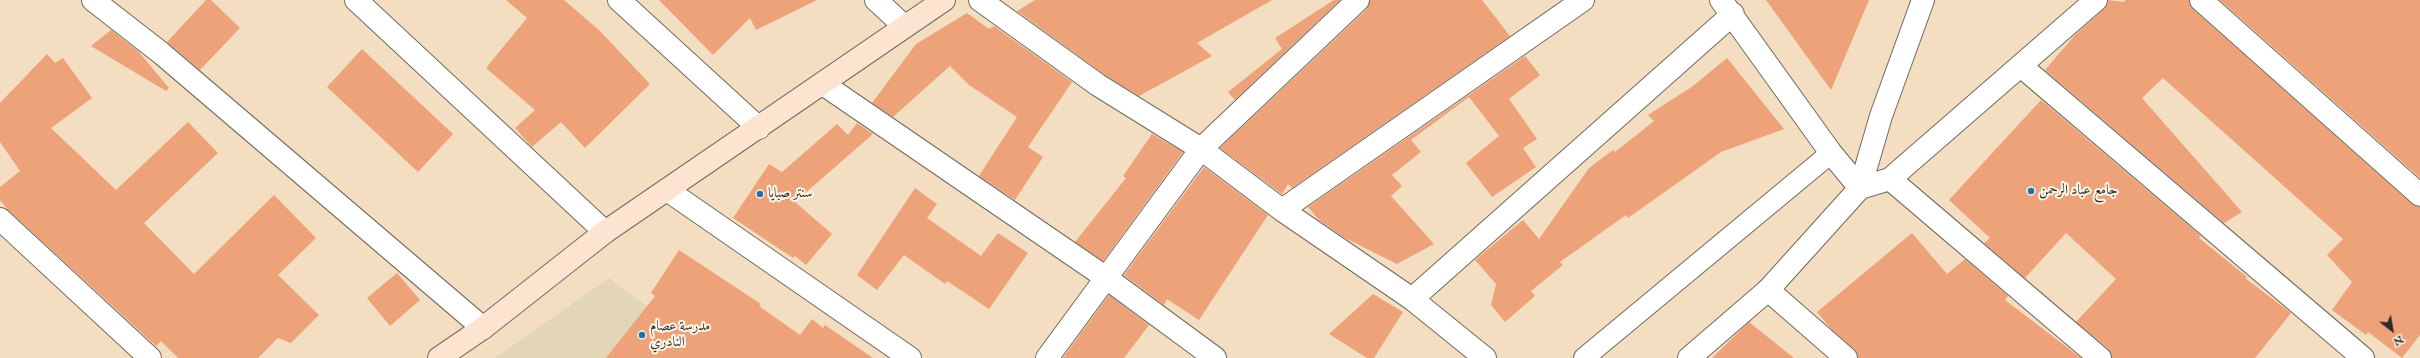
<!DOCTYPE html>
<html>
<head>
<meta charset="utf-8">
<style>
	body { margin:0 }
	#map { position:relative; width:2420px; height:358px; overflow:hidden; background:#f4dec1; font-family:"IM FELL English",serif }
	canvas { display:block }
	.north { position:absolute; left:2372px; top:310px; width:40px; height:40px; -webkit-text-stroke:3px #fcf5e5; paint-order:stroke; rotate:149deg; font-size:11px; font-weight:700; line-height:16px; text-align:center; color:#2b2b2b }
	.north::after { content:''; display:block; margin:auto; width:14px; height:18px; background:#2b2b2b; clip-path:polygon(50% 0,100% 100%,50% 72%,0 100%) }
</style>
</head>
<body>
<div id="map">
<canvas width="2420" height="358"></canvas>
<div class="north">N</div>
</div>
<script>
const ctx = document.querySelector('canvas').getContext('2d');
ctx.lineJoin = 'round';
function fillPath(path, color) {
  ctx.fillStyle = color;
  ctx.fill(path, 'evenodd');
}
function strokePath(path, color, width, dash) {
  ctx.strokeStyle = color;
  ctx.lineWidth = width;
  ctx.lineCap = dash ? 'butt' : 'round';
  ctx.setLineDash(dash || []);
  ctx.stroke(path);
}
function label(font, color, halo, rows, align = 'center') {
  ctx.font = font + ' "IM FELL English",Amiri,serif';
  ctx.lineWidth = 4;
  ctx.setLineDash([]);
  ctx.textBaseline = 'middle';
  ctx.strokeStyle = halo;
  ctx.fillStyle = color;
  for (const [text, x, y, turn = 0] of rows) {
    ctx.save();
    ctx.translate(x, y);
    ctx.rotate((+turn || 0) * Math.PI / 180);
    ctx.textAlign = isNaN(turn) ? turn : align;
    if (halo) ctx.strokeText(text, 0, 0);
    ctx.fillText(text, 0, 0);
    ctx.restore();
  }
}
fillPath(new Path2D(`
	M609,278L716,358H495Z`), '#e3d6b7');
fillPath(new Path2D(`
	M206,0H211L240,28L200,70L167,42Z
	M506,0H564L599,30L650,84L585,148L561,122L532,147L515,128L535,110L486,68L527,18Z
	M659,0H817L756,30L750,18L713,55Z
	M1035,0H1272L1197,43L1212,56L1139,96L1105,75L1017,11Z
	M1334,0H1340L1235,100L1228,92L1282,49L1275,38Z
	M1370,0H1482L1510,36L1292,188L1288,184L1282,194L1220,148L1367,9Z
	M1766,0H1869L1831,90Z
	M2108,0L2123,2L2126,0H2189L2193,9L2412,204L2420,207V335L2402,358L2368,332L2366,335L2332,310L2352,282L2327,255L2343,239L2163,78L2142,98L2242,212L2224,223L2045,70L2075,35L2104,9Z
	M2220,0H2420V178Z
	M967,13L989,29L994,26L1072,82L1028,147L1043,157L1015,200L979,176L1017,117L969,85L950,66L893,117L872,103L916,44Z
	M111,30L138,51L169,88L166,91L91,46Z
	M362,49L453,134L418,172L327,87Z
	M47,54L55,63L63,58L92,98L51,128L116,190L188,122L218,153L144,223L194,274L274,195L316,238L278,275L319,315L291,343L278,338L258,358H178L161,341L156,346L7,209L0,200V187L20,171L0,142V103Z
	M1525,56L1540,75L1509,99L1537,139L1523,148L1536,167L1492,197L1466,163L1499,136L1469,97L1411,140L1421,152L1392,175L1402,186L1391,196L1434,244L1397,264L1345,238L1319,220L1308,207Z
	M1727,58L1784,129L1721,152L1628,218L1626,215L1560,262L1563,265L1531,291L1535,296L1505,322L1491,305L1496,284L1475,260L1523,220L1539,239L1589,168L1613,150L1615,152L1654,121L1648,115L1693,86Z
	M2041,100L2201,236L2199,238L2247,277L2245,278L2291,313L2255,358H2112L2108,348L2076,322L2116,279L2066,233L2025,278L1984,243L1990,238L1949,200Z
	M857,123L873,134L795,202L832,234L806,265L795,256L793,258L733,218L769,164L782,172L837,124L848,135Z
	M1152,134L1183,152L1103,261L1075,242L1126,178L1123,176Z
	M1204,167L1268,215L1199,320L1167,299L1164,305L1124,275Z
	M915,188L937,204L927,218L981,256L998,233L1028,253L989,309L947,281L945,284L904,255L877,290L857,275Z
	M1912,233L1947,274L1965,259L2008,296L2005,300L2081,358H1858L1854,349L1831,329L1817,312Z
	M679,250L761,304L759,306L800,335L812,319L823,328L825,325L873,358H606L655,296L651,293Z
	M397,273L420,300L390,326L367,298Z
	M1373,294L1403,312L1374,358H1367L1329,334Z
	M1109,295L1149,325L1124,358H1063Z
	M1749,322L1794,358H1712Z`), '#eda279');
const service = new Path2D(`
	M1584,358L1831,153`);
const minor = new Path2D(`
	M93,0L161,53L483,328
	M356,0L605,232
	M619,0L759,128
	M876,0L904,26
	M980,0L1098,85L1201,149L1282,210L1412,299L1485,358
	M1721,0L1831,153L1860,188
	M2201,0L2420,195
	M2021,66L2363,358
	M823,84L1105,277L1215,358
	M1890,179L2100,358
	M667,190L910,358
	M1282,210L1583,0
	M0,219L150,358
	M1768,290L1846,358
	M1412,299L1733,14
	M1047,358L1201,149L1358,0`);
const tertiary = new Path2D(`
	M1860,188L1881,116L1923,0
	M1689,358L1768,290L1860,188L1890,179L2096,0`);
const secondary = new Path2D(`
	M439,358L483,328L605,232L944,0`);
strokePath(service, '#716a60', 22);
strokePath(minor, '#716a60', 24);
strokePath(tertiary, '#716a60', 24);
strokePath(secondary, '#716a60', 24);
strokePath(service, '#fff', 20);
strokePath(minor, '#fff', 22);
strokePath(tertiary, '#fff', 22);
strokePath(secondary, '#fde4d1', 22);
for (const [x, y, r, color] of [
	[2031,191,4,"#1f6fb2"],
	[760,194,4,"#1f6fb2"],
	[642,335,4,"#1f6fb2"]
]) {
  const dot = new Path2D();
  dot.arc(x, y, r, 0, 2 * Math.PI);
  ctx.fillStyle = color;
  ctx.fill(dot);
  strokePath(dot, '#fcf5e5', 1.5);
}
label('14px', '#2b2b2b', '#fcf5e5', [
	["جامع عباد الرحمن",2039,191],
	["سنتر صبايا",768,194],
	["مدرسة عصام",650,327],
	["النادري",650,343]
], 'left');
</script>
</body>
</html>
